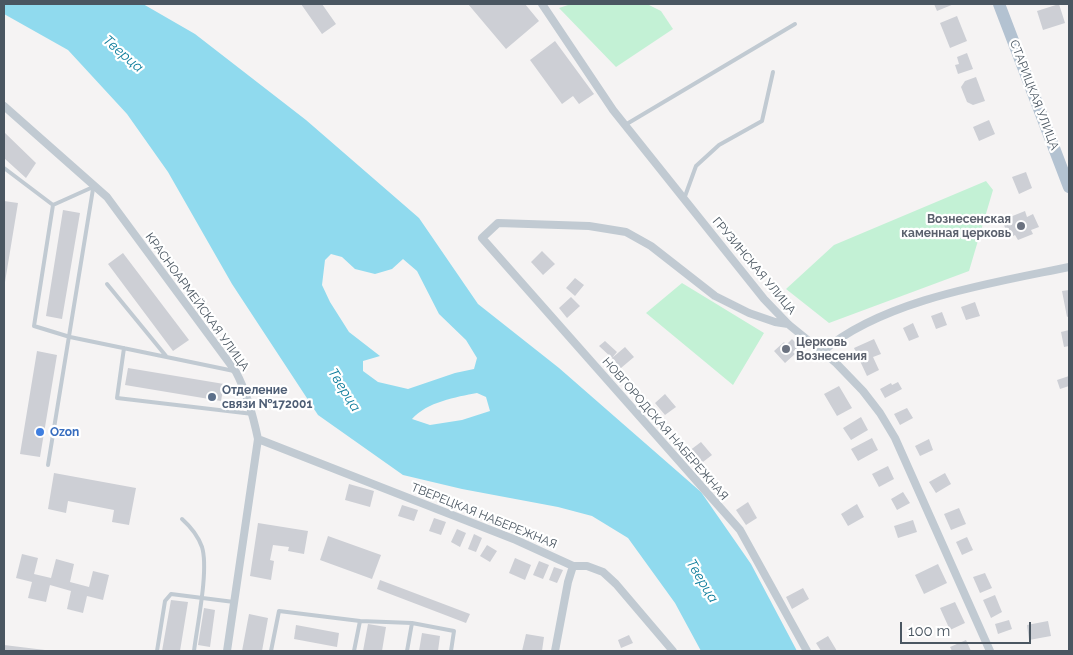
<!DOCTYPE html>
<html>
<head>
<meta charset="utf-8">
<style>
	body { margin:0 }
	#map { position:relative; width:1073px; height:655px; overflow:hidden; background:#f5f3f3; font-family:Raleway,sans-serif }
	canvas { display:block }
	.frame { position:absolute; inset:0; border:5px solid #4a5661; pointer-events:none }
	.scale { position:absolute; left:900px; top:622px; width:131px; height:22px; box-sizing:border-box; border:2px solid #4a5661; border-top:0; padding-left:6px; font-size:15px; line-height:18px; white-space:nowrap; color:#4a5661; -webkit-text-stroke:4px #fff; paint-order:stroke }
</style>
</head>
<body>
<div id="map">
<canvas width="1073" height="655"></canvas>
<div class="frame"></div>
<div class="scale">100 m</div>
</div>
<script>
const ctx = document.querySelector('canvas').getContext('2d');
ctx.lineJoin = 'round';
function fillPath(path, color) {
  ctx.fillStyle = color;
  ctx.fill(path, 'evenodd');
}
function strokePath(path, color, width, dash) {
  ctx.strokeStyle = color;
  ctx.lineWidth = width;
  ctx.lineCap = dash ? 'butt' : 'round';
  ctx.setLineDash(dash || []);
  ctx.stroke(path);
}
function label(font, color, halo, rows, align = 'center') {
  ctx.font = font + ' Raleway,sans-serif';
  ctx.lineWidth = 4.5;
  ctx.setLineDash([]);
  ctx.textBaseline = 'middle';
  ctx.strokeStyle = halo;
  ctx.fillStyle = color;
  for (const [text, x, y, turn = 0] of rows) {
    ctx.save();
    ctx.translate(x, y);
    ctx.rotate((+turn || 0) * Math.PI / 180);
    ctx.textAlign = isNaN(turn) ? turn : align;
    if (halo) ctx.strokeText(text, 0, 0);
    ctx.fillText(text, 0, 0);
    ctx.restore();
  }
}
fillPath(new Path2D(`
	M571,4H647L661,11L673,29L616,67L559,8Z
	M986,181L993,190L969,271L829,323L786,289L834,245Z
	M682,283L764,333L733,385L646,313Z`), '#c3f1d5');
fillPath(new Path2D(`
	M4,4H143L195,34L306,120L419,218L478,304L559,368L701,492L751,564L797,651H701L675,603L628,538L592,516L558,507L462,489L403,475L318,415L232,284L168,172L127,114L68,50L4,14ZM331,254L342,257L355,269L375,274L392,269L403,259L417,271L439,314L466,340L477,358L474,369L455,373L408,389L378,382L363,371V361L380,356L349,332L330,302L322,285L325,260ZM477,393L486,397L490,411L462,420L430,425L412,419C427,402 456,397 477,393Z`), '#90daee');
fillPath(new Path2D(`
	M301,4H322L336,24L322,34Z
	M468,4H525L539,21L506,49Z
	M934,4H954L937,11Z
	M1059,4L1065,23L1043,30L1037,11Z
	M957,16L967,41L950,48L940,23Z
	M555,41L594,94L579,104L573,96L562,104L530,60Z
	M967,53L973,69L958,74L955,65L959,64L957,57Z
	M976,77L985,101L973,105L967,102L961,87L965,81Z
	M989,120L995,134L979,141L973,127Z
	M4,132L36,163L26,178L4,158Z
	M1026,172L1032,188L1019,194L1012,177Z
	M4,201L18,203L5,282H4Z
	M63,210L80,213L62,319L46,316Z
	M1025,211L1027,217L1033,214L1039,227L1031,230L1033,234L1018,240L1015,235L1009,238L1004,225L1012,222L1010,217Z
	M542,251L555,264L543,275L531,262Z
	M123,253L189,340L173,351L108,264Z
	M575,278L584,285L575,296L566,288Z
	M1069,290V316L1067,317L1062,291Z
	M571,297L580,306L567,318L559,308Z
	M975,302L980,316L966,320L961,307Z
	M942,312L947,325L936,329L931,316Z
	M913,323L919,337L909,341L903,328Z
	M1069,330V346L1064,347L1061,332Z
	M792,339L799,346L793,352L795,354L785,363L774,351L784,342L786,345Z
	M874,339L881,354L873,357L879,370L867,376L854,348Z
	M605,341L617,352L612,358L599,346Z
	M625,347L634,357L621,368L612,358Z
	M37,351L57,355L40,457L20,454Z
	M128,368L224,384L221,401L125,385Z
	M1069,376V386L1060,389L1057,380Z
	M898,382L902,389L885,398L880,389L891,383L892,385Z
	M839,386L852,408L837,416L824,394Z
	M665,394L676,407L665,415L655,403Z
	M907,408L913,418L900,425L894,414Z
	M861,417L868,430L851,440L843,428Z
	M872,438L878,450L858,461L851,449Z
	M929,439L933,450L920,456L915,446Z
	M701,442L712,455L699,465L689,451Z
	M888,466L894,479L879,487L872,474Z
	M54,473L136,488L129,525L112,522L114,510L68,501L66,513L48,509Z
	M945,473L951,484L936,493L929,482Z
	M349,484L374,491L370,507L345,500Z
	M903,492L910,503L897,510L891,499Z
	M748,502L757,518L746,525L736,510Z
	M857,504L864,517L848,526L841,514Z
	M402,505L418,510L414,521L398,516Z
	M959,508L966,524L951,530L944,514Z
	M434,518L446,522L441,535L429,531Z
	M913,520L917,532L898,538L894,526Z
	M258,523L308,531L304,554L288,551L289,547L273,545L270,560L274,561L271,580L250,576Z
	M457,529L466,533L460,547L451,542Z
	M474,534L482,538L476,552L468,549Z
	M328,536L381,555L372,579L320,560Z
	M967,537L973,550L962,555L956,542Z
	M487,545L497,551L490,562L480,556Z
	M22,554L38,558L34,574L51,578L56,559L74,564L70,582L89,587L93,571L109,575L103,600L87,596L83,613L67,609L71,591L50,585L46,602L28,598L32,582L16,578Z
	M515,558L531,565L525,580L509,573Z
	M539,561L549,565L543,579L533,575Z
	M938,564L947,583L924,594L915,575Z
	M554,567L563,570L557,583L549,580Z
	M985,573L992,588L980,593L973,577Z
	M380,580L470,614L466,623L377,589Z
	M803,588L809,599L792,609L786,597Z
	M995,595L1002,612L991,618L983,600Z
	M171,600L188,602L180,651H162Z
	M955,602L965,623L950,630L940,608Z
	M204,608L215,610L210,647L198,645Z
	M249,614L268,618L262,651H242Z
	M1009,620L1012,629L998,634L995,624Z
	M1048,621L1051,636L1029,640L1027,625Z
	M368,624L386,627L382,651H363Z
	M296,625L339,633L337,647L294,639Z
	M422,633L440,636L438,651H419Z
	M526,634L544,637L542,651H522Z
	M629,635L633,643L621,648L618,640Z
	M828,636L837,651H821L816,643Z
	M966,640L971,651H952L950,647Z
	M4,645L45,650L44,651H4Z`), '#cdcfd5');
strokePath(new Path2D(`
	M625,125L795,24
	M4,168L53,205L93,187
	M684,199L696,166L719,145L762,121L773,72
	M53,205L34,326L70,337L234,371
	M107,284L166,356
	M124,348L117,398L253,414
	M48,465L93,189L95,186
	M182,519C191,527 198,536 202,547C209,570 197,626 194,651
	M360,621L412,623L454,631L451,651
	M157,651L165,601L171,594L234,602
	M271,651L279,611L360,621L354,651
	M407,651L412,623`), '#c1cad2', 4);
strokePath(new Path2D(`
	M542,4L613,110L764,299L788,324L836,363L863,391L880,413L895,438L990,651
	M4,106L107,197L236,372C247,393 253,415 258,439L227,651
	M788,324L775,322L749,313L715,296L651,246L626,232L589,226L498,223L482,238L740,530L807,651
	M822,352C882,300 992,283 1069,267
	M258,439L516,540L573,566H587L603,572L616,584L673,651
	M555,651L568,582L573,566`), '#c1cad2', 8);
strokePath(new Path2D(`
	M999,4L1069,187`), '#b3c2d1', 12);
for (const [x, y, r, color] of [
	[1021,226,5,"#6b7280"],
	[786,349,5,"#6b7280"],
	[212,397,5,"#5c6f8a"],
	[40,432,5,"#3f7fe0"]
]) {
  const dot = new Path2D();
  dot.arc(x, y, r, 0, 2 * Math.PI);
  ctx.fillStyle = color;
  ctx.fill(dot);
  strokePath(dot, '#fff', 2);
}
label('12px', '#4a5661', '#fff', [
	["СТАРИЦКАЯ УЛИЦА",1034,95,69],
	["ГРУЗИНСКАЯ УЛИЦА",754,266,50],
	["КРАСНОАРМЕЙСКАЯ УЛИЦА",197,302,54],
	["НОВГОРОДСКАЯ НАБЕРЕЖНАЯ",665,429,49],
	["ТВЕРЕЦКАЯ НАБЕРЕЖНАЯ",484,516,22]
]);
label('bold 12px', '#5b616d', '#fff', [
	["Вознесенская",1011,219],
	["каменная церковь",1011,233],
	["Церковь",796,342,"left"],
	["Вознесения",796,356,"left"]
], 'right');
label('bold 12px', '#4e5e75', '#fff', [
	["Отделение",222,390],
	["связи №172001",222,404]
], 'left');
label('bold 12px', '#366cbe', '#fff', [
	["Ozon",50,432]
], 'left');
label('italic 14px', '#0c7c9b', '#fff', [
	["Тверца",123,54,41],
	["Тверца",344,390,58],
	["Тверца",702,581,59]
]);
</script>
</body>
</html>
